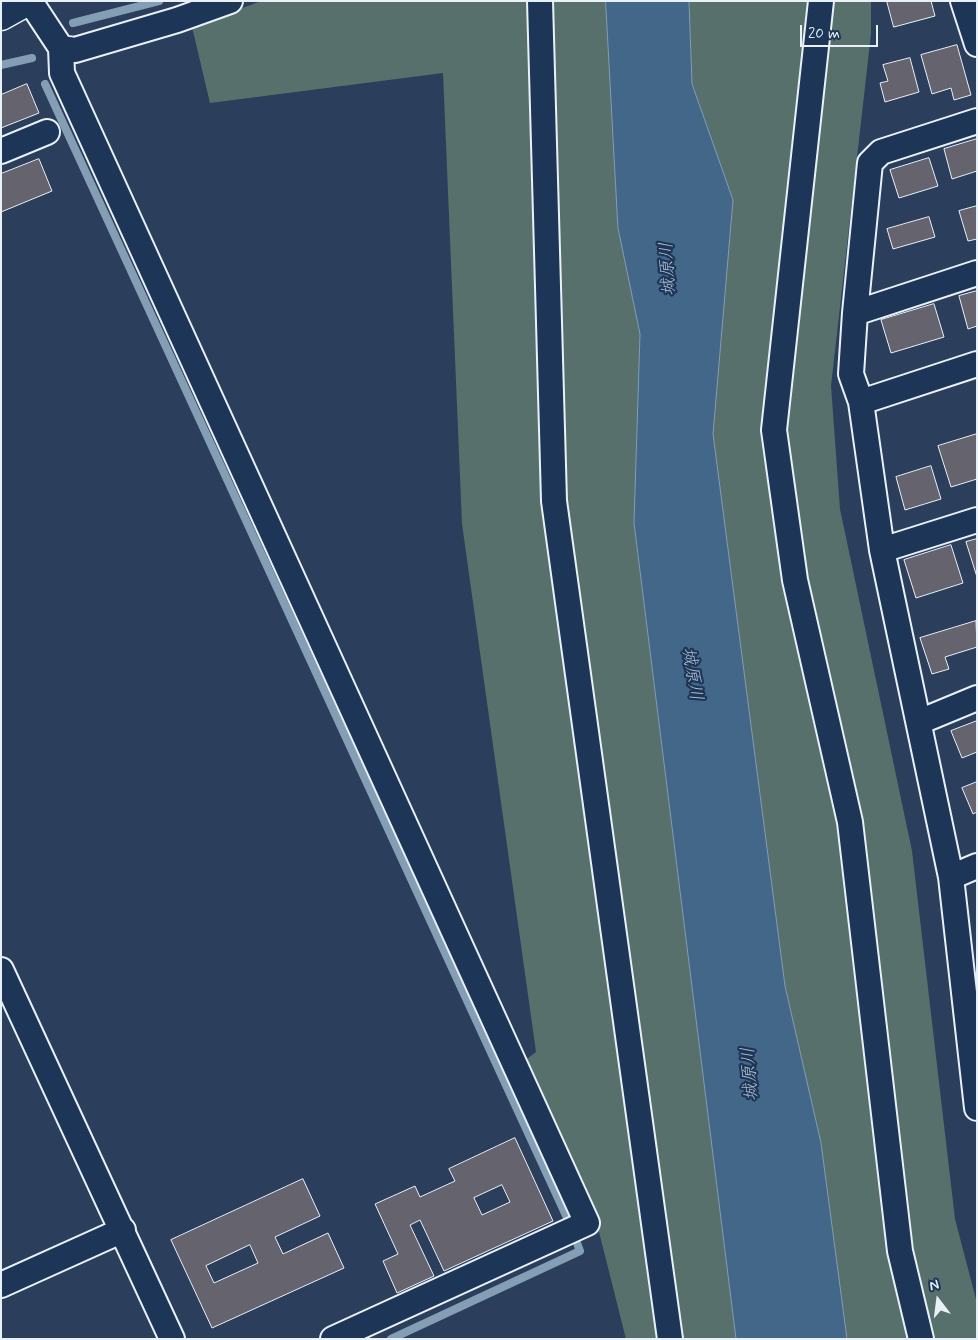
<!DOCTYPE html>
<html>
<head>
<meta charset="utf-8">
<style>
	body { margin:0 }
	#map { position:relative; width:978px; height:1340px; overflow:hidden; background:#2b3e5c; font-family:Mynerve,sans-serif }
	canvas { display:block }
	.frame { position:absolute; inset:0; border:2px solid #e8f1f8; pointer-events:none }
	.north { position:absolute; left:913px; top:1275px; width:50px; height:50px; -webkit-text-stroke:4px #1d3557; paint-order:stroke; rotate:345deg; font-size:14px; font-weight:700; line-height:20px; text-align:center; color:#e8f1f8 }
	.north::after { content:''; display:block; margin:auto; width:18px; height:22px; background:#e8f1f8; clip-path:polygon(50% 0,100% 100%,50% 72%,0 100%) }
	.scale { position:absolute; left:800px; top:25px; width:78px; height:22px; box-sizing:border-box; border:2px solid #e8f1f8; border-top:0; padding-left:6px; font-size:15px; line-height:18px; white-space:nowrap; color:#e8f1f8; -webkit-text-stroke:4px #1d3557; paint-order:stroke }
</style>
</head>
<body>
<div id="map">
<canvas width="978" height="1340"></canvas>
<div class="frame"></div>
<div class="north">N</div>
<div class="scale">20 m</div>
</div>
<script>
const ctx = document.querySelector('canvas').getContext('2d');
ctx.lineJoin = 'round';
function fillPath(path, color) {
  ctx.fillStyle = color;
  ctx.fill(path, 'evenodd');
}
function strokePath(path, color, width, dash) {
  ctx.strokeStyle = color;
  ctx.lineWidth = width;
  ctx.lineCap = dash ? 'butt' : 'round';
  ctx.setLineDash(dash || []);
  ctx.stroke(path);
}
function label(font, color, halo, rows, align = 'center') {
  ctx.font = font + ' Mynerve,"Klee One",sans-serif';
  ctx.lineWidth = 4.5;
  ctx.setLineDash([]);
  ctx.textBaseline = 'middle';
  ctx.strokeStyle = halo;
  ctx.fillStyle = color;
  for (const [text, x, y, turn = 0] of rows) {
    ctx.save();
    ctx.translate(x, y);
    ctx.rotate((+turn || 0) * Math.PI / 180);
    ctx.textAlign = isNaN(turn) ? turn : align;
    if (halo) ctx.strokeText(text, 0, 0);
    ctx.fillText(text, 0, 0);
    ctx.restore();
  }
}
fillPath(new Path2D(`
	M261,1H606L618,228L640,334L634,524L736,1339H626L596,1220L523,1062L536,1052L462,524L443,73L210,103L192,27Z
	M689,1H871V34L831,386L840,509L912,851L955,1219L977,1303V1339H847L821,1143L785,986L713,434L733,200L692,84Z`), '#58706c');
const water = new Path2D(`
	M606,1H689L692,84L733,200L713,434L785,986L821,1143L847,1339H736L634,523L640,334L618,228Z`);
fillPath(water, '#426789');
strokePath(water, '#849eb5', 1);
strokePath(new Path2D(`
	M73,23L159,1
	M1,65L32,58
	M45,84L569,1222L580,1251L391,1339`), '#849eb5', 8);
const building = new Path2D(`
	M887,1H931L935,16L894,27Z
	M957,45L971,95L954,100L951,88L932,94L921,55Z
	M910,58L919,92L885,102L880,83L888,81L883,65Z
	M27,84L39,113L1,128V95Z
	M977,139V171L952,179L944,149Z
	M929,158L938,186L899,198L890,170Z
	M39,159L52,191L1,212V174Z
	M977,206V239L968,241L959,211Z
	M929,217L935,237L893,249L887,229Z
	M977,291V326L968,329L959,296Z
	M934,304L944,337L891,353L881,320Z
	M977,434V479L951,487L938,446Z
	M931,466L941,499L905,510L896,477Z
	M977,539V577L966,542Z
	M951,545L963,583L916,598L904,560Z
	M976,621L977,647L945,657L949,669L932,674L920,638Z
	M977,721V752L962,758L951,731Z
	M977,782V812L973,814L962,788Z
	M515,1138L553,1221L444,1271L420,1220L410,1225L434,1276L397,1293L383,1261L398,1254L375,1204L415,1186L420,1197L455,1181L449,1169ZM502,1185L510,1202L482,1215L474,1198Z
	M303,1179L320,1216L275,1237L283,1254L328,1233L344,1268L212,1328L171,1240ZM250,1245L258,1263L214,1283L206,1266Z`);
fillPath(building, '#64636e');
strokePath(building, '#e8f1f8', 1);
const street = new Path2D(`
	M30,1L61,48
	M230,1L177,20L75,50L61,48L62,73L587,1223L333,1339
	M540,1L554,501L670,1339
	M821,1L774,430L795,580L850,822L900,1251L921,1339
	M963,1L977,44
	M977,121L881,152L870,163L855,313L851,374L861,402L882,550L951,877L977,1108
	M1,151L47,132
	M855,313L977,273
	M861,402L977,364
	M882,550L977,520
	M919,722L977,698
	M951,877L977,866
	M1,970L172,1339
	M1,1285L123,1230`);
const secondary = new Path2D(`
	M1,16L28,1`);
strokePath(street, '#e8f1f8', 28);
strokePath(secondary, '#e8f1f8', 31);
strokePath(street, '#1d3557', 24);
strokePath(secondary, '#1d3557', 28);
label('italic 18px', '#aec1d1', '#1d3557', [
	["城原川",669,269,-93],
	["城原川",691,674,81],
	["城原川",751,1074,-94]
]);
</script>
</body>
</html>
